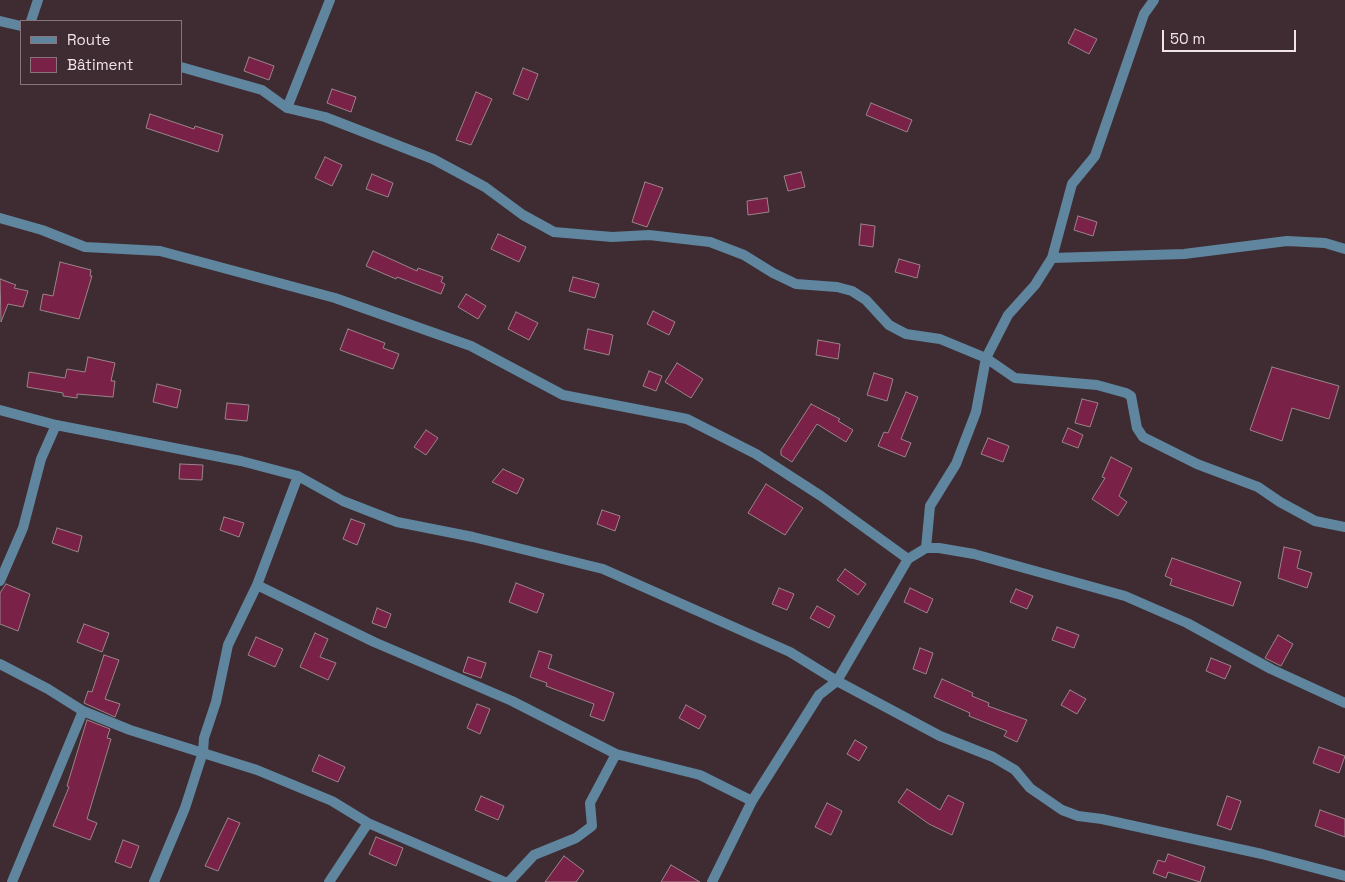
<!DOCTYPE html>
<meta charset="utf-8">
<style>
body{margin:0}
#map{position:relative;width:1345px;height:882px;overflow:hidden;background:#3e2c32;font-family:"Space Grotesk",sans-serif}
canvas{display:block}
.legend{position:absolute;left:20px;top:20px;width:162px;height:65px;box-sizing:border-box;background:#3e2c32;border:1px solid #86767b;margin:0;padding:6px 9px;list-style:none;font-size:15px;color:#f1e4e8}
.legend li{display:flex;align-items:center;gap:10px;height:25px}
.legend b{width:25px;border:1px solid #86767b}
.scale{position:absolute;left:1162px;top:30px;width:134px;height:22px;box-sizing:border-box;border:2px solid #f1e4e8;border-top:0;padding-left:6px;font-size:15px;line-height:18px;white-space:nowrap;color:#f1e4e8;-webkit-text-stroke:4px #3e2c32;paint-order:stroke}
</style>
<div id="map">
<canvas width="1345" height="882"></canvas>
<ul class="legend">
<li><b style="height:6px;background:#5f869e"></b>Route</li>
<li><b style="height:14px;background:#792147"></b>Bâtiment</li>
</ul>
<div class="scale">50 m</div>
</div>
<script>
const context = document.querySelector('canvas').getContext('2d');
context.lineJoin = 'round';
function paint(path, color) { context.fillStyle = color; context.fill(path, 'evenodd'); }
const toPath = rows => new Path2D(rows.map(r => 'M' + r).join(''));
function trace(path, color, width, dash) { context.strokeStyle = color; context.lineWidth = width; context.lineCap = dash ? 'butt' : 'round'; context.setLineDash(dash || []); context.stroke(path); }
const building = toPath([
 [1075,29,1097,39,1089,54,1068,43,1075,29],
 [249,57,274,66,269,80,244,71,249,57],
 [523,68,538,74,528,100,513,94,523,68],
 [332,89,356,97,351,112,327,103,332,89],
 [476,92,492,99,471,145,456,140,476,92],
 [871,103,912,120,907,132,866,115,871,103],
 [150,114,194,129,195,126,223,135,218,152,146,128,150,114],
 [325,157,342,165,332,186,315,178,325,157],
 [801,172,805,187,788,191,784,176,801,172],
 [372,174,393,183,388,197,366,189,372,174],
 [645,182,663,188,647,227,632,222,645,182],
 [767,198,769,212,748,215,747,201,767,198],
 [1078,216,1097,222,1093,236,1074,230,1078,216],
 [861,224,875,226,873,247,859,245,861,224],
 [498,234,526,247,519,262,491,249,498,234],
 [373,251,417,271,418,268,443,277,441,282,445,284,441,294,397,277,396,279,366,266,373,251],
 [899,259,920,265,917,278,895,272,899,259],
 [60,262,91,270,90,276,92,276,79,319,40,310,43,294,53,296,60,262],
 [573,277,599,284,595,298,569,291,573,277],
 [0,279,16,285,14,288,28,291,23,307,8,304,1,322,0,279],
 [466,294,486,306,478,319,458,307,466,294],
 [653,311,675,322,669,335,647,324,653,311],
 [516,312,538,323,529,340,508,329,516,312],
 [348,329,385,343,383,348,399,354,393,369,340,350,348,329],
 [588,329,613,335,609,355,584,349,588,329],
 [818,340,840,344,838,359,816,355,818,340],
 [88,357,115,363,111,381,115,381,113,397,77,394,77,398,63,396,63,393,27,387,29,372,65,378,67,369,85,372,88,357],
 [677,363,703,379,691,398,665,382,677,363],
 [1272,367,1339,386,1329,419,1292,408,1282,441,1250,430,1272,367],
 [649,371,662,376,656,391,643,386,649,371],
 [874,373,893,379,887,401,867,395,874,373],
 [157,384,181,390,177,408,153,402,157,384],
 [906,392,918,397,901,439,911,443,905,457,878,446,884,432,888,433,906,392],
 [1082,399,1098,403,1090,427,1075,423,1082,399],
 [227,403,249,405,247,421,225,419,227,403],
 [811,404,840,419,838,421,853,430,846,442,817,424,792,462,781,455,781,450,811,404],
 [1068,428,1083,435,1078,448,1062,442,1068,428],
 [426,430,438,438,426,455,414,447,426,430],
 [988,438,1009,446,1003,462,981,454,988,438],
 [1111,457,1132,468,1119,496,1127,502,1118,516,1092,499,1105,478,1102,477,1111,457],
 [180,464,203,465,202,480,179,479,180,464],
 [503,469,524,479,517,494,492,482,503,469],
 [766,484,803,508,785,535,748,513,766,484],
 [602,510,620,516,615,531,597,524,602,510],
 [224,517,244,523,239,537,220,530,224,517],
 [351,519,365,524,357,545,343,539,351,519],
 [57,528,82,536,78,552,52,543,57,528],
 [1284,547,1301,551,1297,568,1312,573,1307,588,1278,578,1284,547],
 [1172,558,1241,582,1233,606,1170,585,1172,579,1165,576,1172,558],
 [845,569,866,584,858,595,837,580,845,569],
 [516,583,544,594,537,613,509,602,516,583],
 [6,584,30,594,18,631,0,624,0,593,6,584],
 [779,588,794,594,787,610,772,604,779,588],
 [910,588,933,599,927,613,904,602,910,588],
 [1016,589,1033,596,1027,609,1010,602,1016,589],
 [817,606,835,616,829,628,810,618,817,606],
 [377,608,391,614,386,628,372,623,377,608],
 [84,624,109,633,102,652,77,642,84,624],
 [1057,627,1079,635,1074,648,1052,640,1057,627],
 [315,633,328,639,320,657,336,663,328,680,300,667,315,633],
 [1278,635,1293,644,1281,666,1265,658,1278,635],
 [256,637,283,649,275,667,248,655,256,637],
 [920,648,933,653,926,674,913,669,920,648],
 [539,651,552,655,548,668,614,693,604,721,590,716,594,704,546,686,547,683,530,677,539,651],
 [104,655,119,660,105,699,120,704,115,717,84,703,88,691,92,692,104,655],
 [468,657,486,663,481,678,463,672,468,657],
 [1211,658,1231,666,1225,679,1206,671,1211,658],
 [942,679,973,693,972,696,989,703,988,706,1027,720,1017,742,1004,736,1007,731,969,716,970,713,934,697,942,679],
 [1070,690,1086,699,1077,714,1061,705,1070,690],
 [477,704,490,709,480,734,467,728,477,704],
 [686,705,706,716,699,729,679,718,686,705],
 [87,720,110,729,107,738,111,739,87,819,97,823,90,840,53,826,69,787,67,786,87,720],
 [855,740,867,747,859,761,847,754,855,740],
 [1319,747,1345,756,1339,773,1313,763,1319,747],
 [319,755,345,767,338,782,312,771,319,755],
 [907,789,940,810,948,795,964,803,952,835,929,824,898,802,907,789],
 [481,796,504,806,498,820,475,810,481,796],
 [1227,796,1241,801,1231,830,1217,825,1227,796],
 [827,803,842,811,831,835,815,827,827,803],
 [1320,810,1345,819,1345,837,1315,826,1320,810],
 [228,818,240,823,218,871,205,866,228,818],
 [376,837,403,848,396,866,369,854,376,837],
 [123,840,139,846,131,868,115,862,123,840],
 [1168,854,1205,867,1200,882,1168,872,1166,878,1153,873,1158,860,1165,862,1168,854],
 [564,856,584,871,576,882,545,882,564,856],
 [671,865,700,882,661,882,671,865]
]);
const minor = toPath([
 [0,21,21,26],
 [31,21,38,0],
 [181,67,262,90,287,108,325,117,433,159,485,187,523,215,554,232,612,237,649,235,710,242,744,255,773,273,796,284,837,287,852,291,866,300,889,325,906,334,940,339,986,358,1015,378,1097,385,1126,393,1131,396,1137,428,1143,437,1197,464,1258,487,1280,502,1315,521,1345,527],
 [287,108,330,0],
 [0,218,42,230,85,247,160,251,335,298,471,346,563,395,687,419,756,454,821,496,908,559],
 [1052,258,1184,254,1287,241,1325,243,1345,249],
 [0,410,56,425,241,461,298,476,343,501,397,522,473,537,603,569,790,652,837,681,940,736,993,757,1015,770,1030,788,1062,810,1078,816,1102,819,1262,854,1345,876],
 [926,548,939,548,974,554,1125,596,1187,623,1271,669,1345,703],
 [0,581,23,528,41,459,56,425],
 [257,585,374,642,512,701,616,754,700,775,752,801],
 [0,664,48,689,83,711,130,730,257,770,332,801,368,823,505,882],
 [12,882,83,711],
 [154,882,185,808,203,752,204,738,216,702,228,645,257,585,298,476],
 [329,882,368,823],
 [509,882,534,855,576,838,592,826,590,803,616,754],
 [712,882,752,801,819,695,837,681,908,559,926,548,930,506,956,464,976,412,986,358,1008,315,1035,285,1052,258,1072,184,1095,156,1144,14,1154,0]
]);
paint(building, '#792147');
trace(building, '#9a848a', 1);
trace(minor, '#5f869e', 10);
</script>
